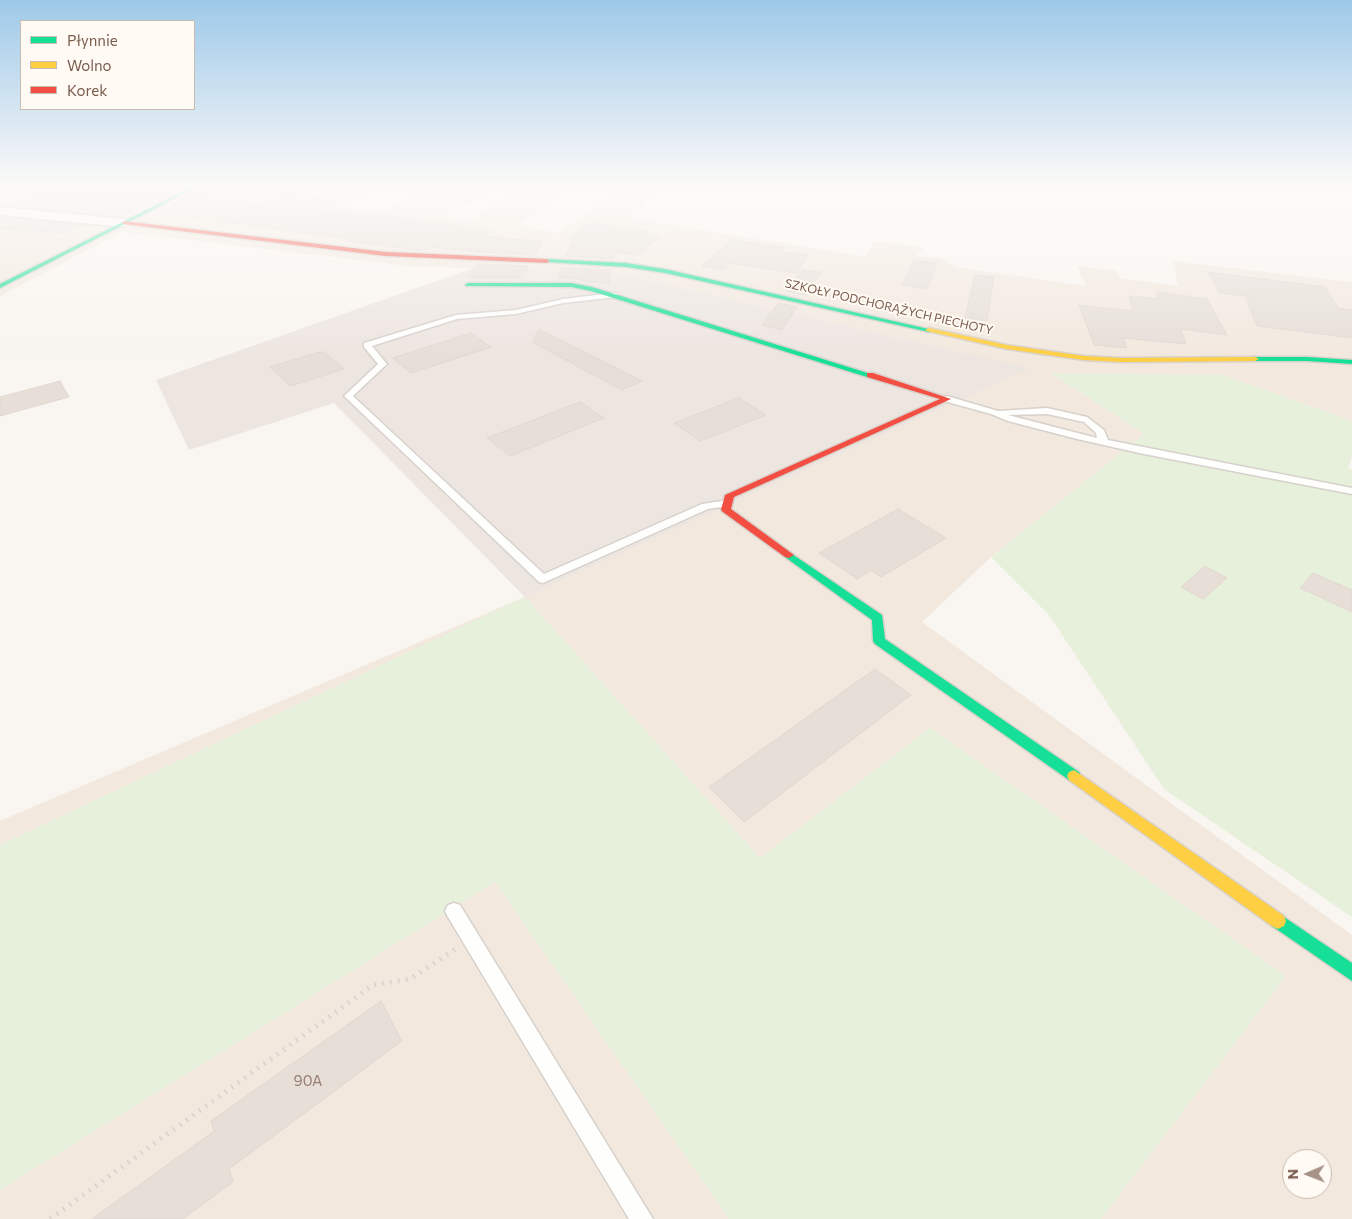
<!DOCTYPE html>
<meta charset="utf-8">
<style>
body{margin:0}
#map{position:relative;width:1352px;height:1219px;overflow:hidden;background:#f9f5f0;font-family:Commissioner,sans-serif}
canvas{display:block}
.legend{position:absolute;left:20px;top:20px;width:175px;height:90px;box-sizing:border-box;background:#fffaf3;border:1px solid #cabbb1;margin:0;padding:6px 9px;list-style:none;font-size:15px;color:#7a5c4d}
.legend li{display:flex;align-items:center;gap:10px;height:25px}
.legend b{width:25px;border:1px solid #cabbb1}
.north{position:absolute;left:1282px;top:1149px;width:50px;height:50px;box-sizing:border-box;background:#fffaf3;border:1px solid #cabbb1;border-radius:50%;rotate:269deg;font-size:14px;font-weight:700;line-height:20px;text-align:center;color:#7a5c4d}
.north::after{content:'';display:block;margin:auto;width:18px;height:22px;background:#a69286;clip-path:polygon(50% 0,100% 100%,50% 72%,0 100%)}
</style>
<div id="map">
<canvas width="1352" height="1219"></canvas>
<ul class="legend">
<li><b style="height:6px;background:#16e098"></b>Płynnie</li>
<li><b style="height:6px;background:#ffcf43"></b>Wolno</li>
<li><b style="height:6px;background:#f24e42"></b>Korek</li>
</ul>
<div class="north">N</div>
</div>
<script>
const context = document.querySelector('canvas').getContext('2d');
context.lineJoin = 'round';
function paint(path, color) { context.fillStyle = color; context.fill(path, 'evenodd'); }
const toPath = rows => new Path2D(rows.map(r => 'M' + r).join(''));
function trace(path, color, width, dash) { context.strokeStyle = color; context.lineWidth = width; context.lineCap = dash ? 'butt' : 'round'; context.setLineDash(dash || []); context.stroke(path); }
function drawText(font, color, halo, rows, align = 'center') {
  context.font = font + ' Commissioner,sans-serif'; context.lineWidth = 4; context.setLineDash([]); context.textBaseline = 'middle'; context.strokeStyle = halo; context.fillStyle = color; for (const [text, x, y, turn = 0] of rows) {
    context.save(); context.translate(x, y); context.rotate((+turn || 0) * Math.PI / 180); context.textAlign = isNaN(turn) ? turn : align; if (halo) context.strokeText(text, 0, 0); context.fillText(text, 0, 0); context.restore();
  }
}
const residential = toPath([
 [0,187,352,187,371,189,343,206,381,212,435,187,497,187,443,217,470,221,515,192,556,196,518,225,558,233,624,187,666,187,629,218,866,257,874,241,924,247,916,256,942,258,955,267,1086,286,1077,266,1117,271,1120,278,1178,286,1173,261,1352,282,1352,421,1223,375,1052,374,1144,434,991,557,922,622,1352,935,1352,1219,0,1219,0,821,525,597,1029,368,618,273,408,266,122,232,0,296],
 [1292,1159,1322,1159,1322,1189,1292,1189]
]);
const industrial = toPath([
 [473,268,618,273,1030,368,525,597,334,403,189,450,156,380]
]);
const green = toPath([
 [1051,373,1223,375,1352,421,1352,456,1348,468,1352,470,1352,917,1164,789,1049,615,991,557,1144,434],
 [525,597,760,858,930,728,1286,976,1101,1219,729,1219,495,882,0,1190,0,845]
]);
const building = toPath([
 [59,187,94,189,102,187,125,189,132,187,184,187,136,210,118,217,0,205,59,187],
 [203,187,224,187,203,198,264,204,285,194,324,198,320,200,336,202,317,210,437,222,435,223,492,231,483,236,543,242,535,255,477,252,432,247,428,250,419,250,345,241,349,239,158,213,203,187],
 [0,217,85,225,67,233,0,229,0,217],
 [589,223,649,231,645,235,659,237,638,255,615,252,614,259,566,256,574,234,589,223],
 [732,240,785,248,782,252,808,255,796,273,731,263,724,270,702,266,732,240],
 [914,260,937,263,927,289,902,285,914,260],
 [478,264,528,266,521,278,468,278,478,264],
 [562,268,611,270,609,283,593,282,571,278,558,278,562,268],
 [802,270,821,272,805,295,786,291,802,270],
 [1208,272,1325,287,1338,308,1352,310,1352,338,1257,326,1245,296,1219,293,1208,272],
 [975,275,994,277,987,321,965,318,975,275],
 [1157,292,1207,299,1227,335,1181,329,1186,344,1123,338,1127,348,1094,345,1079,305,1133,311,1129,296,1158,299,1157,292],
 [778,303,797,307,782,330,762,325,778,303],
 [539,329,642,381,622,390,532,342,539,329],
 [471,333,491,347,411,373,393,358,471,333],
 [320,352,324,352,344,369,290,386,270,367,320,352],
 [60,381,69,397,0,416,0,397,60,381],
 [739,398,766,415,700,441,674,423,739,398],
 [580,402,604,418,510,456,487,438,580,402],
 [898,509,946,538,881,577,871,570,857,579,819,553,898,509],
 [1205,566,1227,578,1203,599,1181,587,1205,566],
 [1313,573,1352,590,1352,612,1300,588,1313,573],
 [875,669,911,695,744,822,709,787,875,669],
 [381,1001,402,1041,229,1169,233,1182,183,1219,92,1219,214,1131,211,1121,381,1001]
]);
const path = toPath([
 [50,1219,373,985,410,979,457,948]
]);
const lane = toPath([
 [614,293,617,293,617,297,563,303,516,314,457,319,372,346,387,364,353,396,544,574,702,504,728,500,733,503,728,506,708,509,543,583,539,582,344,396,378,364,364,347,364,343,456,315,516,310,563,299,614,293],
 [947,396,998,411,1047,408,1087,417,1104,430,1108,440,1352,488,1352,494,1144,454,1077,439,1008,421,991,414,944,401,944,397,947,396],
 [1047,414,1084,422,1096,433,1097,438,1008,415,1047,414],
 [454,903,460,905,653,1219,629,1219,448,917,445,911,448,905,454,903]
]);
const street = toPath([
 [0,207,124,219,130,223,124,227,0,215,0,207]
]);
const fast = toPath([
 [192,187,197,187,0,288,0,284,192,187],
 [547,259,626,263,665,269,933,330,929,332,665,273,626,267,545,262,545,260,547,259],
 [468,283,571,283,592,287,874,375,867,377,591,291,571,287,466,286,465,285,468,283],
 [1252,357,1307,357,1352,360,1352,364,1307,361,1255,361,1251,359,1252,357],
 [789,552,882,615,885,639,1079,772,1081,776,1079,780,1074,782,1069,780,875,644,873,641,872,620,785,557,784,555,789,552],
 [1278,913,1352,963,1352,981,1272,926,1270,921,1272,916,1278,913]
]);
const slow = toPath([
 [929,328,1007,345,1084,356,1121,358,1255,357,1259,359,1255,361,1121,362,1084,360,1007,349,927,331,925,330,929,328],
 [1074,770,1284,916,1286,921,1284,926,1278,929,1272,926,1069,780,1067,776,1069,772,1074,770]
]);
const jam = toPath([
 [124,221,386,252,547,259,550,261,547,263,386,256,122,224,124,221],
 [867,373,873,373,951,399,734,497,731,509,794,555,789,558,785,557,723,512,721,510,725,495,940,399,867,377,867,373]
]);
const farStreetnames = [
 ["SZKOŁY PODCHORĄŻYCH PIECHOTY",889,307,13]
];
const nearNumbernames = [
 ["90A",308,1081]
];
paint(residential, '#f2e8de');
paint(industrial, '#ede5e0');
paint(green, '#e7f0db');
paint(building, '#e6ded7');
trace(building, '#e2d8d2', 1);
trace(lane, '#d7d1cb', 3);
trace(street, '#d7d1cb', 3);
trace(fast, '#d9d2cb', 3);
trace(slow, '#d9d2cb', 3);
trace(jam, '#d9d2cb', 3);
trace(path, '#dcd5d0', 5, [2, 6]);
paint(lane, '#fefefd');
paint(street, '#fefefd');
paint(fast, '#16e098');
paint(slow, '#ffcf43');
paint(jam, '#f24e42');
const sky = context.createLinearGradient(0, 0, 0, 357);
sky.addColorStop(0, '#9ec9e9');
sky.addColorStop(0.52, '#fcfaf8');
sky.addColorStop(1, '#fcfaf800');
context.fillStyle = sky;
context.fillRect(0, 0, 1352, 357);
drawText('12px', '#7a5c4d', '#fffaf3', farStreetnames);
drawText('15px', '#977e72', null, nearNumbernames);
</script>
